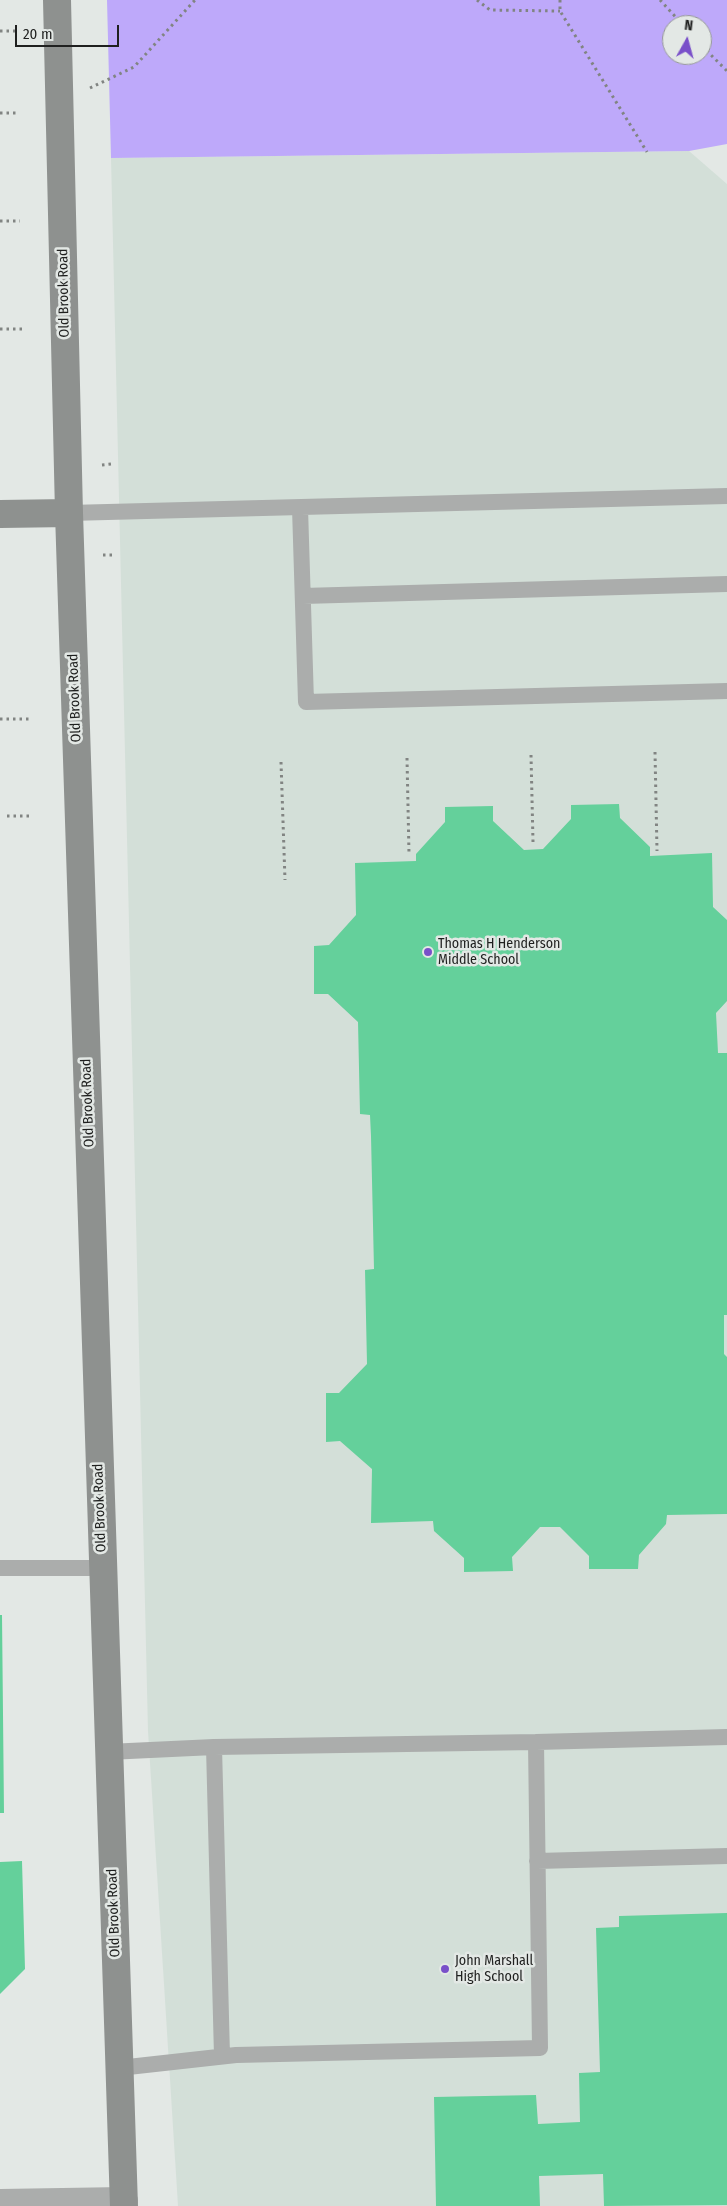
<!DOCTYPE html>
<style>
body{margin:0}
#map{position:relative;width:727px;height:2206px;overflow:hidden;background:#e3e8e5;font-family:"Fira Sans Condensed",sans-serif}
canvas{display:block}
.north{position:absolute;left:662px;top:15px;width:50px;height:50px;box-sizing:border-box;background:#e3e8e5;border:1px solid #959896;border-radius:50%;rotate:7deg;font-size:14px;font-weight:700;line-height:20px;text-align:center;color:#1f201f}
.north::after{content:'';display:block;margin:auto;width:18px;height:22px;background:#7950c9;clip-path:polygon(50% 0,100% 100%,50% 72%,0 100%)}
.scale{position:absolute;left:15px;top:25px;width:104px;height:22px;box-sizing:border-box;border:2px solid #1f201f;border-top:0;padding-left:6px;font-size:15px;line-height:18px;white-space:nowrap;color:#1f201f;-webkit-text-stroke:4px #e3e8e5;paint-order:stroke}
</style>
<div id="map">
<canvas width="727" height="2206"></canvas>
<div class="north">N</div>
<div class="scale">20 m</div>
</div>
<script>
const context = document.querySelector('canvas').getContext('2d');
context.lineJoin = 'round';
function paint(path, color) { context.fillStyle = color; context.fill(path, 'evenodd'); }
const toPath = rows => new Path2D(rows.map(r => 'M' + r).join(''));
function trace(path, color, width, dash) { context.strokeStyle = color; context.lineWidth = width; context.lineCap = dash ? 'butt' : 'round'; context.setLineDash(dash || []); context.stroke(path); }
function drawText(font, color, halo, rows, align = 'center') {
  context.font = font + ' "Fira Sans Condensed",sans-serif'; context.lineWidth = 5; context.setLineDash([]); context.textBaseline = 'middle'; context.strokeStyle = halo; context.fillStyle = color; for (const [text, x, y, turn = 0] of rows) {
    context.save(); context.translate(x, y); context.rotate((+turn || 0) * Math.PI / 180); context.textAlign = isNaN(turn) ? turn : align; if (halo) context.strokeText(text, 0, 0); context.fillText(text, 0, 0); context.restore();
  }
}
const built = toPath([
 [689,151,727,184,727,2206,178,2206,148,1731,111,158]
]);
const green = toPath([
 [107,0,727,0,727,144,689,151,111,158],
 [672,25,702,25,702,55,672,55]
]);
const building = toPath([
 [619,804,620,818,650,847,650,856,712,853,713,907,727,920,727,1001,716,1013,718,1053,727,1053,727,1315,724,1315,724,1354,727,1357,727,1514,667,1515,666,1524,639,1555,638,1569,589,1569,589,1556,560,1527,540,1527,512,1557,513,1571,464,1572,464,1558,434,1531,433,1521,371,1523,372,1469,340,1441,326,1442,326,1393,339,1393,367,1364,365,1270,374,1269,371,1136,370,1115,360,1114,358,1022,328,994,314,994,314,946,329,945,356,915,355,863,416,861,416,854,445,822,445,807,493,806,493,821,524,850,543,849,571,819,571,805],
 [0,1615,2,1615,4,1813,0,1813],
 [22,1861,25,1969,0,1994,0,1862],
 [727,1913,727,2205,604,2206,603,2174,539,2176,540,2206,436,2206,434,2097,536,2095,538,2124,580,2122,579,2073,600,2072,596,1928,619,1927,619,1916]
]);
const path = toPath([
 [477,0,490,10,560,11],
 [560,0,560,11,647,152],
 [660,0,683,25],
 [0,31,15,31],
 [702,46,727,71],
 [90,88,134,67,195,0],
 [0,113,17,113],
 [0,221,20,221],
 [0,329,23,329],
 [102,465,112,464],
 [103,555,114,555],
 [0,719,31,719],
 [655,752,657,851],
 [531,755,533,842],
 [407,758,409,854],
 [281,762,285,880],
 [7,816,33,816]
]);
const lane = toPath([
 [300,508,306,702,727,691],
 [69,513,727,496],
 [303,596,727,584],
 [0,1568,102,1568],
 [536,1742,727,1737],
 [214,1747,222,2056],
 [108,1752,214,1747,536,1742,540,2048,236,2055,119,2068],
 [537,1861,727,1856]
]);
const street = toPath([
 [0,2203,124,2201]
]);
const secondary = toPath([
 [57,0,69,513,124,2206],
 [0,514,69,513]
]);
const markers = [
 [428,952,5,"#7950c9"],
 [445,1969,5,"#7950c9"]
];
const streetNames = [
 ["Old Brook Road",64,293,-91],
 ["Old Brook Road",75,698,-92],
 ["Old Brook Road",88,1103,-92],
 ["Old Brook Road",100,1508,-92],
 ["Old Brook Road",114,1913,-92]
];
const poiNames = [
 ["Thomas H Henderson",438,944],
 ["Middle School",438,960],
 ["John Marshall",455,1961],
 ["High School",455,1977]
];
paint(built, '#d3dfd8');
paint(green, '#bea9fa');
paint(building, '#64d09b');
trace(path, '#818482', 3, [2.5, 4]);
trace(lane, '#abadac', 16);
trace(street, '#abadac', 28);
trace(secondary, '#8e918f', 28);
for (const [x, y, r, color] of markers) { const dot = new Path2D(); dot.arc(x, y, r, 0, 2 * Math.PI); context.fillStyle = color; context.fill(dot); trace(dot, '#e3e8e5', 2); }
drawText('14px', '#1f201f', '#e3e8e5', streetNames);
drawText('14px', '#1f201f', '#e3e8e5', poiNames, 'left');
</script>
